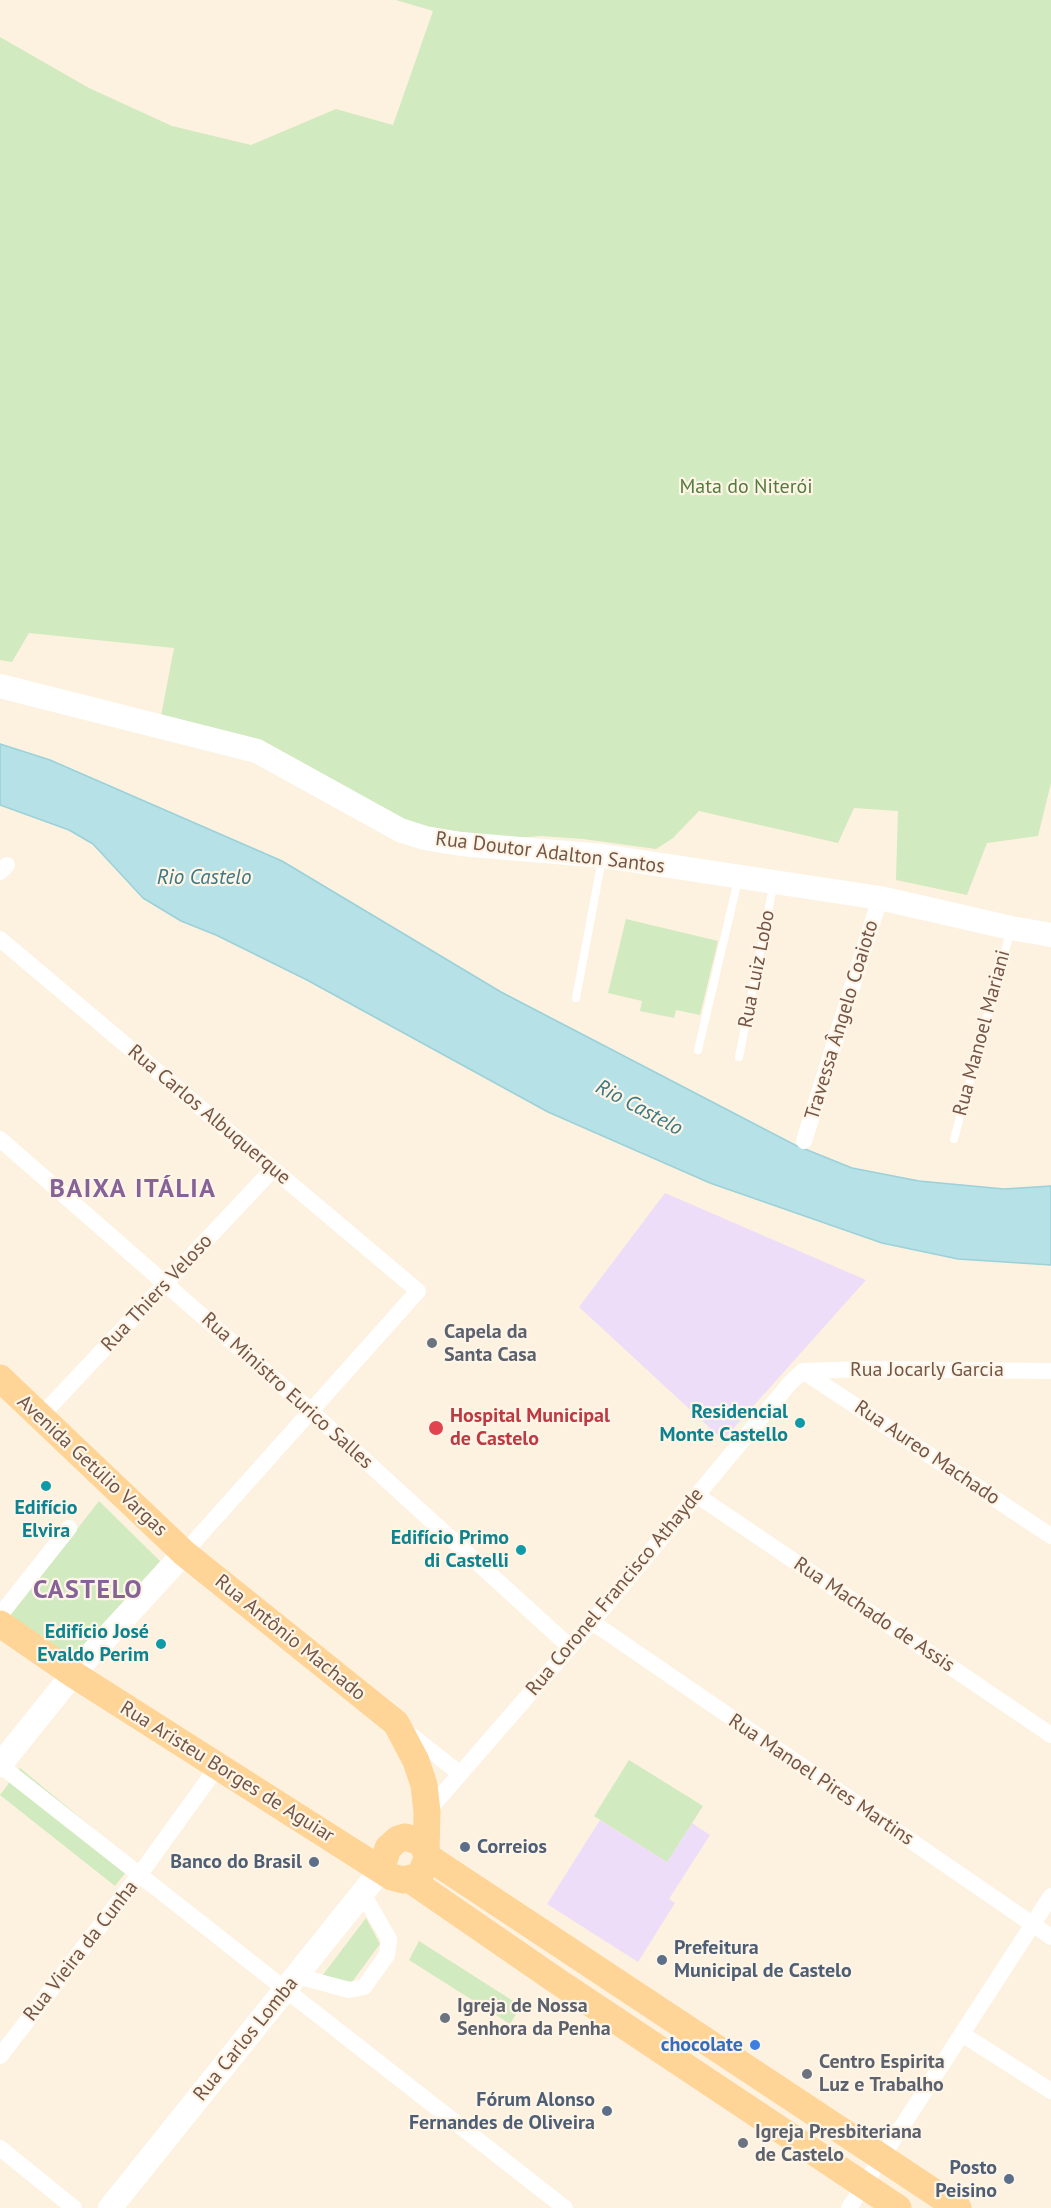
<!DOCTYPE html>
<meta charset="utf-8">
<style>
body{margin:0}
canvas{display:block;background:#fdf1e0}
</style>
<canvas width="1051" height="2208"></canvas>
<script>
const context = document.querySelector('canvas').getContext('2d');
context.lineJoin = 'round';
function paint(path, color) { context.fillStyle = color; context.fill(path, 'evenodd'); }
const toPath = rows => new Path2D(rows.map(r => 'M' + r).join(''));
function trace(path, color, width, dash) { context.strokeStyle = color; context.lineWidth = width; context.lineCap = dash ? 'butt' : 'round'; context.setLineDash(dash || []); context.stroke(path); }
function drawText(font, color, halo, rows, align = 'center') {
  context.font = font + ' "PT Sans",sans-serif'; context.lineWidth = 4.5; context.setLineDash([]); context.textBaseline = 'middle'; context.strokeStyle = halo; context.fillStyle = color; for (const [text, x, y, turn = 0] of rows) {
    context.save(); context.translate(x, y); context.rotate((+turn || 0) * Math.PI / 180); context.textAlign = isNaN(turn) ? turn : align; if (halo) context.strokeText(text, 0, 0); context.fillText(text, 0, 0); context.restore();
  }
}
const education = toPath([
 [665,1193,866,1280,723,1440,579,1307],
 [600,1820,667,1862,692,1823,710,1835,669,1899,675,1903,638,1962,547,1904]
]);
const green = toPath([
 [396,0,1051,0,1051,783,1038,836,987,843,967,895,896,880,898,811,854,808,838,843,699,811,673,838,656,849,583,839,541,836,513,838,418,827,161,716,174,648,29,633,12,662,0,660,0,37,89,88,172,126,251,145,336,109,393,125,433,11],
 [626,919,718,941,700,1015,676,1010,674,1018,640,1011,642,1001,608,993],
 [99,1501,161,1562,71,1658,9,1617],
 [629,1760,703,1806,667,1862,594,1816],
 [20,1768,134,1862,115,1886,0,1795],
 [366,1918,380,1944,352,1982,322,1976],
 [419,1941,521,2006,510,2024,409,1960]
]);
const water = toPath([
 [0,744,50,760,282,861,501,992,795,1145,852,1168,919,1181,1004,1189,1051,1186,1051,1265,958,1259,882,1243,710,1183,548,1112,307,980,216,935,181,921,143,898,93,844,69,830,0,805,0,744]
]);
const lane = toPath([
 [576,998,602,859],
 [698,1050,738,880],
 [739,1057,774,882],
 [954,1139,1011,929]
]);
const street = toPath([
 [0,872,7,865],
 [0,939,418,1291,184,1553],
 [0,1139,312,1412,570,1647],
 [804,1141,880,898],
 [803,1371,1051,1536],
 [803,1371,865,1369,1051,1371],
 [40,1417,273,1169],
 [698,1496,1051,1735],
 [0,1615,69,1528],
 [592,1622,1051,1937],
 [406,1731,459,1773],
 [0,1765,286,1990,565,2208],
 [427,1812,592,1622,790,1383,803,1371],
 [297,1976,349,1990,364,1987,387,1955,389,1939,363,1894],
 [962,2034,1051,2091],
 [0,2056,140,1874,218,1766],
 [0,2148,74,2208],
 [849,2208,1051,1896]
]);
const secondary = toPath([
 [0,686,257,751,400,830,425,838,461,844,603,856,880,898,1011,928,1051,935],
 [0,1765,73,1674,184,1553],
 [110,2208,381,1870]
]);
const primary = toPath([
 [0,1378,184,1553,396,1723,416,1761,424,1785,427,1812,426,1852],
 [0,1624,73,1674,381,1870],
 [405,1837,418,1841,423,1846,428,1857,421,1873,416,1877,403,1880,392,1877,381,1870,388,1848,398,1839,405,1837],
 [428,1857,958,2208],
 [409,1879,557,1981,898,2208]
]);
const markers = [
 [432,1343,6,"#6b7280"],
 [800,1423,6,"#0f9aa8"],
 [436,1428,8,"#e0444e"],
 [46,1486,6,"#0f9aa8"],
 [521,1550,6,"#0f9aa8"],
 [161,1644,6,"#0f9aa8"],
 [465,1847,6,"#5c6f8a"],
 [314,1862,6,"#5c6f8a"],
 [662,1960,6,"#5c6f8a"],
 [445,2018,6,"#6b7280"],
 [755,2045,6,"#3f7fe0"],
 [807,2074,6,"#6b7280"],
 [607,2111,6,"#5c6f8a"],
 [743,2143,6,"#6b7280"],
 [1009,2179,6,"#5c6f8a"]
];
const parkNames = [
 ["Mata do Niterói",746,487]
];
const streetNames = [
 ["Rua Doutor Adalton Santos",550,853,7],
 ["Rua Luiz Lobo",757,969,-79],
 ["Travessa Ângelo Coaioto",842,1020,-73],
 ["Rua Manoel Mariani",982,1033,-75],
 ["Rua Carlos Albuquerque",209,1115,40],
 ["Rua Thiers Veloso",157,1293,-47],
 ["Rua Jocarly Garcia",927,1370],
 ["Rua Ministro Eurico Salles",287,1391,42],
 ["Rua Aureo Machado",927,1453,34],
 ["Avenida Getúlio Vargas",92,1466,43],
 ["Rua Coronel Francisco Athayde",615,1592,-50],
 ["Rua Machado de Assis",874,1615,34],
 ["Rua Antônio Machado",290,1638,39],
 ["Rua Aristeu Borges de Aguiar",227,1772,32],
 ["Rua Manoel Pires Martins",821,1780,34],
 ["Rua Vieira da Cunha",81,1951,-52],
 ["Rua Carlos Lomba",246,2039,-51]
];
const worshipNames = [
 ["Capela da",444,1332],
 ["Santa Casa",444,1355],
 ["Igreja de Nossa",457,2006],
 ["Senhora da Penha",457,2029],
 ["Centro Espirita",819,2062],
 ["Luz e Trabalho",819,2085],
 ["Igreja Presbiteriana",755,2132],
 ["de Castelo",755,2155]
];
const cultureNames = [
 ["Residencial",788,1412],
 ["Monte Castello",788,1435],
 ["Edifício",46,1508,"center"],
 ["Elvira",46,1531,"center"],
 ["Edifício Primo",509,1538],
 ["di Castelli",509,1561],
 ["Edifício José",149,1632],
 ["Evaldo Perim",149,1655]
];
const healthNames = [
 ["Hospital Municipal",450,1416],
 ["de Castelo",450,1439]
];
const serviceNames = [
 ["Correios",477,1847,"left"],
 ["Banco do Brasil",302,1862],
 ["Prefeitura",674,1948,"left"],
 ["Municipal de Castelo",674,1971,"left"],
 ["Fórum Alonso",595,2100],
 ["Fernandes de Oliveira",595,2123],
 ["Posto",997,2168],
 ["Peisino",997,2191]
];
const shopNames = [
 ["chocolate",743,2045]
];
const waterNames = [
 ["Rio Castelo",204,878],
 ["Rio Castelo",639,1108,28]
];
const districtNames = [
 ["BAIXA ITÁLIA",133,1190],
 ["CASTELO",88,1591]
];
paint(education, '#eeddf9');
paint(green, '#d2eabf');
paint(water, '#b5e1e7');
trace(water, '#9bd1d9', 1.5);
trace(lane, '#fff', 8);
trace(street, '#fff', 16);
trace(secondary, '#fff', 24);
trace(primary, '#fed596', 27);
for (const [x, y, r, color] of markers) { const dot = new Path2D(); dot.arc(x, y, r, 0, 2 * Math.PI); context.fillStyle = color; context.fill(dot); trace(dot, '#fff5e7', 2); }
drawText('20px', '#527b3f', '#fff5e7', parkNames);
drawText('20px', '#745647', '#fff5e7', streetNames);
drawText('bold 20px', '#5b616d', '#fff5e7', worshipNames, 'left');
drawText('bold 20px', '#0d838f', '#fff5e7', cultureNames, 'right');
drawText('bold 20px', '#be3a42', '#fff5e7', healthNames, 'left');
drawText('bold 20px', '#4e5e75', '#fff5e7', serviceNames, 'right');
drawText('bold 20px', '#366cbe', '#fff5e7', shopNames, 'right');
drawText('italic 21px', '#3d7882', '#fff5e7', waterNames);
context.letterSpacing = '1.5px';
drawText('bold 26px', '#856298', '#fff5e7', districtNames);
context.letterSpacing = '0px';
</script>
